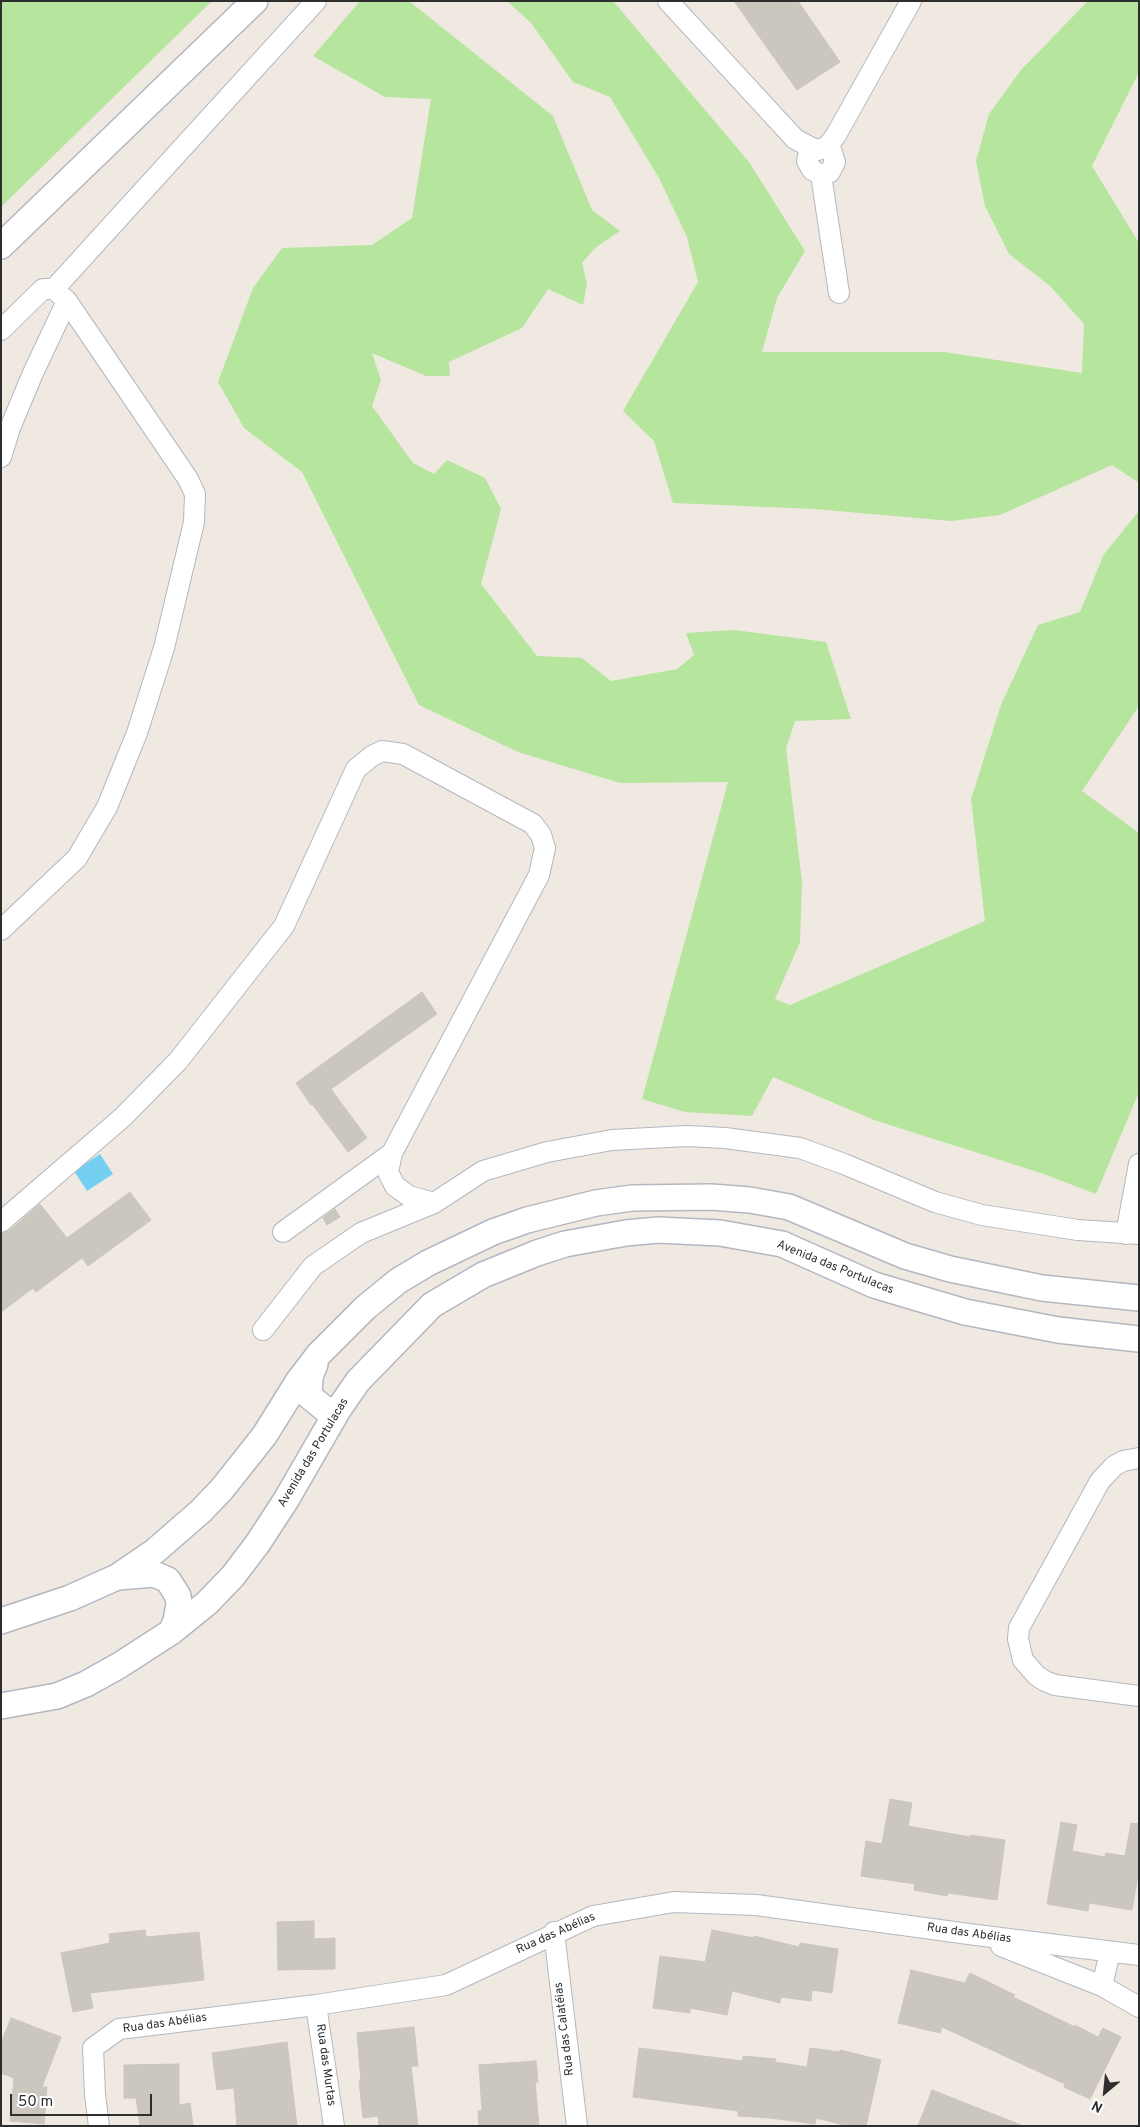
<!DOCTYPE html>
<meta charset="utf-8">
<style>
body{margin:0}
#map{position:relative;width:1140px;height:2127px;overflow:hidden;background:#efe9e1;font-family:Overpass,sans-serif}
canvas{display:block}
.frame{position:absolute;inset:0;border:2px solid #2e2e2e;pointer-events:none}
.north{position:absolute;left:1080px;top:2067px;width:50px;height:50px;-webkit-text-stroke:4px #fff;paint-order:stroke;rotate:208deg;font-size:14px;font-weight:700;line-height:20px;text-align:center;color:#2e2e2e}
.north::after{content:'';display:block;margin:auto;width:18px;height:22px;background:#2e2e2e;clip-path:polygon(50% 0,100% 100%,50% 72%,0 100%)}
.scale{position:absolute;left:10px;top:2094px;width:142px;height:22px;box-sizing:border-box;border:2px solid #2e2e2e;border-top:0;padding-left:6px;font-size:15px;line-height:18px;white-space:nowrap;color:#2e2e2e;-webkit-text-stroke:4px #fff;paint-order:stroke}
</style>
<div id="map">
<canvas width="1140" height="2127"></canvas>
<div class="frame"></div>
<div class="north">N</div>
<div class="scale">50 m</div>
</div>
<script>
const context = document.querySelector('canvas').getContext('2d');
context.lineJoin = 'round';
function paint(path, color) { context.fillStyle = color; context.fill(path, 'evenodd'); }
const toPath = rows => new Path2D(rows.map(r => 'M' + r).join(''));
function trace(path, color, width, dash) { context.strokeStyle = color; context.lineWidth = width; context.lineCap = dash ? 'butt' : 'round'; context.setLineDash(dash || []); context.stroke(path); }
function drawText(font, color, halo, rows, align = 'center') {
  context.font = font + ' Overpass,sans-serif'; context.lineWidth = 4.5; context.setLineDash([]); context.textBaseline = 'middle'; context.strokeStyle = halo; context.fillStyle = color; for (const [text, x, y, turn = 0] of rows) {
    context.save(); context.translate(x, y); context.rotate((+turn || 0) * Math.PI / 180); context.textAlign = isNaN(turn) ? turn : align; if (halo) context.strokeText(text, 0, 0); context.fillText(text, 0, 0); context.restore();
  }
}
const green = toPath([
 [1,1,212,1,1,207],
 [360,1,409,1,553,116,592,210,620,231,595,248,582,263,587,284,583,305,548,289,522,328,449,362,450,376,426,376,372,353,381,380,372,406,413,463,434,474,447,460,485,478,501,509,481,584,537,656,582,658,611,681,677,669,694,655,686,633,734,630,826,642,851,719,795,721,786,748,802,882,800,942,775,999,790,1005,985,921,971,799,1001,705,1038,625,1080,612,1104,554,1139,511,1139,706,1082,791,1139,833,1139,1092,1096,1194,1041,1173,874,1120,773,1077,752,1116,685,1112,642,1099,728,782,620,783,518,752,419,705,302,472,244,428,218,382,253,288,282,248,372,245,412,218,431,99,385,97,313,56],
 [507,1,613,1,749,162,805,251,777,298,762,352,944,352,1082,373,1084,324,1050,286,1009,254,985,206,976,161,989,114,1021,70,1088,1,1139,1,1139,72,1092,166,1139,243,1139,483,1112,465,1000,515,951,521,814,509,673,503,654,441,623,411,698,282,687,237,659,178,610,97,573,82,531,23]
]);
const water = toPath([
 [100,1154,113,1174,87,1191,74,1171]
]);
const building = toPath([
 [734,1,798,1,840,62,797,90,734,1],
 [422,992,437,1014,331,1089,367,1138,348,1152,312,1104,311,1105,296,1083,422,992],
 [130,1192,151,1220,88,1266,82,1258,36,1292,33,1288,1,1312,1,1234,9,1231,40,1204,67,1238,130,1192],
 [335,1209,340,1217,327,1225,323,1218,335,1209],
 [890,1799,912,1803,908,1826,970,1837,970,1835,1005,1840,997,1900,948,1893,947,1896,914,1890,915,1884,861,1876,866,1841,882,1844,890,1799],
 [1061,1822,1077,1825,1072,1851,1105,1857,1106,1853,1125,1856,1131,1823,1139,1824,1139,1870,1132,1910,1089,1903,1088,1911,1047,1904,1061,1822],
 [314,1921,314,1939,335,1938,335,1969,278,1970,277,1922,314,1921],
 [145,1930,146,1937,199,1932,204,1980,90,1993,93,2008,73,2012,61,1953,110,1943,109,1934,145,1930],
 [712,1930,754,1938,754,1936,799,1947,800,1943,838,1949,832,1993,812,1990,811,2001,781,1997,780,2003,732,1991,727,2015,690,2008,690,2013,653,2008,660,1956,705,1962,712,1930],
 [911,1970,965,1983,970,1973,1015,1995,1013,1997,1075,2027,1075,2025,1098,2037,1103,2028,1121,2037,1090,2099,1064,2087,1065,2084,942,2027,940,2033,898,2023,911,1970],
 [11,2018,61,2037,42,2087,47,2087,44,2124,10,2121,14,2078,1,2073,1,2043,11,2018],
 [414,2027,418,2066,411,2066,418,2126,379,2126,378,2116,363,2118,359,2081,361,2081,357,2033,414,2027],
 [287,2042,297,2126,237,2126,234,2088,217,2090,212,2053,287,2042],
 [639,2048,743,2061,743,2056,776,2059,775,2062,807,2067,810,2048,840,2052,840,2050,881,2060,866,2126,849,2126,816,2118,815,2124,770,2118,738,2116,738,2111,633,2097,639,2048],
 [536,2061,538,2082,535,2082,539,2126,479,2126,478,2111,482,2111,479,2065,536,2061],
 [179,2064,179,2105,190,2103,193,2126,140,2126,136,2098,124,2098,124,2065,179,2064],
 [932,2090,1021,2125,1021,2126,918,2126,932,2090]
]);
const minor = toPath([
 [668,1,795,139,810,147,818,150,828,146,836,135,911,1],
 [810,147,807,161,812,170,821,175,839,293],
 [821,175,830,172,835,162,832,152,828,146],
 [54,289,316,1],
 [1,330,43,289,54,289,67,301,188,479,195,494,194,522,164,648,137,733,107,807,77,858,1,930],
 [1,457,10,428,33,373,67,301],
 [1,1222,123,1117,178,1061,284,926,356,769,372,756,382,751,403,754,533,824,541,835,545,848,539,875,392,1153,388,1172,395,1186,409,1196,434,1203],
 [283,1232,392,1153],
 [1126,1234,1139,1164],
 [263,1330,313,1266,361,1233,434,1203,483,1171,547,1152,612,1140,687,1136,725,1138,800,1148,844,1164,935,1202,982,1215,1078,1230,1139,1234],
 [1139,1458,1123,1461,1114,1466,1100,1481,1019,1628,1018,1639,1023,1660,1037,1676,1045,1681,1055,1685,1139,1696],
 [554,1932,577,2126],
 [1001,1946,1102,1986,1139,2007],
 [1102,1986,1110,1952],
 [316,2005,334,2126],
 [99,2126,95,2095,93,2048,119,2029,316,2005,446,1985,593,1916,674,1902,756,1905,976,1935,1139,1955]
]);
const tertiary = toPath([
 [1,246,255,1],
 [315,1364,310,1377,309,1396,325,1409,338,1410],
 [118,1577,154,1574,168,1580,178,1596,179,1604,176,1621,171,1632],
 [1,1621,70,1598,117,1577,155,1551,201,1511,222,1489,264,1436,299,1380,319,1354,365,1308,398,1281,428,1263,493,1232,527,1220,596,1203,632,1198,711,1197,750,1200,789,1207,905,1256,950,1269,1042,1288,1139,1298],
 [1,1706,57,1696,86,1684,120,1665,171,1632,207,1603,233,1576,258,1543,286,1500,338,1410,358,1381,432,1305,483,1275,537,1253,565,1244,626,1233,658,1230,720,1233,782,1244,874,1285,965,1312,1058,1330,1139,1339]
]);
const streetNames = [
 ["Avenida das Portulacas",835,1268,22],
 ["Avenida das Portulacas",314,1453,-59],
 ["Rua das Abélias",556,1934,-24],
 ["Rua das Abélias",969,1934,8],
 ["Rua das Abélias",165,2024,-8],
 ["Rua das Calatéias",565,2029,-97],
 ["Rua das Murtas",325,2065,82]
];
paint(green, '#b6e59e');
paint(water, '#75cff0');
paint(building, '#cbc7bf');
trace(building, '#cbc5ba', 1);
trace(minor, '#b4b7c1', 22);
trace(tertiary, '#b4b7c1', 28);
trace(minor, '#fff', 20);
trace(tertiary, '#fff', 25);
drawText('12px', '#2e2e2e', '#fff', streetNames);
</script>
